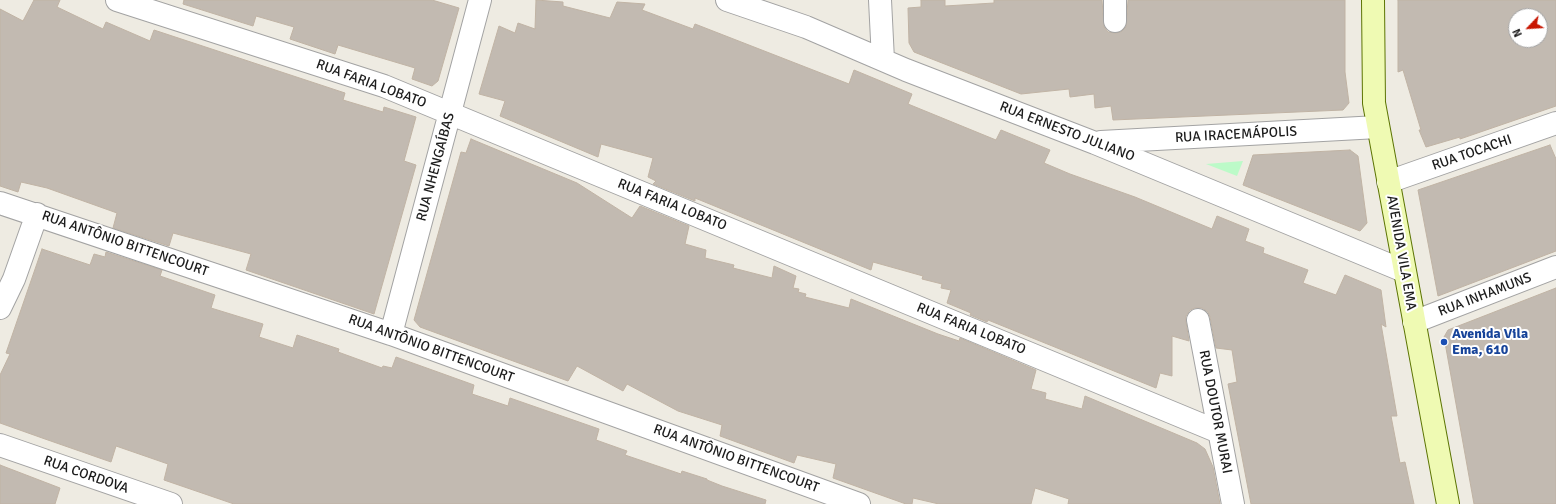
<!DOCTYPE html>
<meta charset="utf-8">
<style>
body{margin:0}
#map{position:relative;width:1556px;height:504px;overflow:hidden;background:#eeebe2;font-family:Signika,sans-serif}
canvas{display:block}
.north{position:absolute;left:1508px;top:8px;width:40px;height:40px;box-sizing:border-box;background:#fff;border:1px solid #a4a4a4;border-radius:50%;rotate:245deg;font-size:11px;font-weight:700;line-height:16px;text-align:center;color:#1c1c1c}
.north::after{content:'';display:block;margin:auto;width:14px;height:18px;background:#c81500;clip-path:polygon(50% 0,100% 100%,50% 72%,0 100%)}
</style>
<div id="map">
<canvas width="1556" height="504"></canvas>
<div class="north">N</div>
</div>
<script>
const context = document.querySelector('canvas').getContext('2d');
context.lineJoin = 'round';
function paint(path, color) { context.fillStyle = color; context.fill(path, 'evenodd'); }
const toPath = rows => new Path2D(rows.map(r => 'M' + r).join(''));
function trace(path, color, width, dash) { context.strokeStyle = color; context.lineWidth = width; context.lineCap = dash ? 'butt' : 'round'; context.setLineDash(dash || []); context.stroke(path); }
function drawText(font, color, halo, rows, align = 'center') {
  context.font = font + ' Signika,sans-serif'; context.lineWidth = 4; context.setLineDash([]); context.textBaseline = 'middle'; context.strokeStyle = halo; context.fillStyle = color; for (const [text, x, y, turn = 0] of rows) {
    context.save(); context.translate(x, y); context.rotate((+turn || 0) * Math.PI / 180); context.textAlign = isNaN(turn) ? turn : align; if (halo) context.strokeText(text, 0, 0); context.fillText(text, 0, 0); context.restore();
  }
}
const park = toPath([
 [1243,161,1237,176,1206,164]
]);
const building = toPath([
 [34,0,60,0,57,7,103,29,106,22,150,41,154,30,345,93,343,100,383,112,384,107,416,117,404,161,416,165,374,314,246,270,251,254,173,233,169,246,113,228,117,213,47,188,21,182,18,192,0,186,0,9,23,21,34,0],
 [184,0,432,0,459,8,438,81,432,86,412,79,415,68,338,45,335,54,290,39,294,27,256,16,253,26,183,4,184,0],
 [536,0,563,2,563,6,610,18,617,2,645,4,642,10,693,29,695,24,849,84,854,70,912,94,908,104,996,140,1001,130,1050,150,1044,163,1070,174,1135,197,1212,229,1217,216,1249,229,1245,241,1264,248,1263,253,1308,270,1303,283,1336,295,1345,275,1381,290,1386,327,1381,324,1397,416,1391,416,1400,463,1405,462,1414,504,1251,504,1228,384,1237,382,1232,350,1216,348,1210,317,1208,312,1202,308,1195,308,1190,310,1186,316,1186,322,1189,341,1172,336,1172,376,1160,373,1156,388,988,320,987,322,970,315,971,313,947,303,951,290,941,288,942,284,922,279,923,276,873,262,871,270,695,198,695,201,653,184,656,181,648,177,653,158,601,144,598,157,500,116,505,101,479,94,499,26,515,33,518,23,535,29,536,0],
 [921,0,945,0,945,6,994,3,994,0,1102,0,1104,27,1108,32,1115,33,1121,32,1126,27,1128,0,1345,0,1345,72,1349,103,1343,110,1113,120,1111,106,1095,108,1094,94,1070,97,1069,89,1021,94,914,52,909,43,908,8,921,7,921,0],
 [1398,0,1556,0,1556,106,1460,139,1460,137,1426,147,1419,130,1421,130,1403,70,1398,72,1398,0],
 [1516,16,1540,16,1540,40,1516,40,1516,16],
 [471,139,577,183,632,218,640,206,689,226,685,244,706,250,705,258,734,265,733,268,772,278,774,266,796,276,793,288,799,289,798,292,806,294,805,297,849,308,851,299,938,334,959,341,960,338,1036,370,1031,389,1046,393,1045,399,1082,409,1085,396,1197,443,1205,449,1213,467,1220,504,1068,504,1069,499,1035,488,1031,504,939,504,913,498,912,504,906,504,833,478,836,464,797,455,794,463,720,436,722,425,678,411,627,384,623,391,577,366,568,381,420,327,414,320,461,152,466,153,471,139],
 [1550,145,1556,159,1556,251,1438,296,1418,190,1550,145],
 [1350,150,1358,156,1367,223,1360,231,1243,185,1253,155,1350,150],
 [42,249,90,265,94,254,105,257,106,252,162,270,160,276,215,295,211,308,263,324,259,337,293,348,297,335,339,349,338,352,382,368,383,366,392,368,396,357,474,385,472,394,508,406,510,398,599,429,596,440,627,451,625,455,681,474,682,471,707,479,707,480,722,486,766,500,765,504,234,504,164,480,168,464,116,446,111,462,45,439,0,423,0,375,10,354,6,353,42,249],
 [1556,288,1556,504,1474,504,1444,337,1448,330,1556,288],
 [0,465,60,488,55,504,0,504,0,465]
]);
const street = toPath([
 [117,0,384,86,1219,432],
 [727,0,806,27,906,70,1095,143,1404,271],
 [880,0,883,60],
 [1115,21,1115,0],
 [1101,142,1378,127],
 [1388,182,1556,123],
 [0,203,391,334,859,504],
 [0,308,14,279,37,214],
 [1198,320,1233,504],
 [1414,322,1556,267],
 [391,334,480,0],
 [0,445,171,504]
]);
const secondary = toPath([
 [1373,0,1374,103,1448,504]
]);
const markers = [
 [1444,342,4,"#1a4fb4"]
];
const streetNames = [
 ["RUA FARIA LOBATO",371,84,20],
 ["RUA ERNESTO JULIANO",1067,132,21],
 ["RUA IRACEMÁPOLIS",1236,135,-3],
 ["RUA TOCACHI",1472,153,-19],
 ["RUA NHENGAÍBAS",436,167,-75],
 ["RUA FARIA LOBATO",672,205,22],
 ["RUA ANTÔNIO BITTENCOURT",125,244,19],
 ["AVENIDA VILA EMA",1401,253,80],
 ["RUA INHAMUNS",1485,295,-21],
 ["RUA FARIA LOBATO",971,329,22],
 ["RUA ANTÔNIO BITTENCOURT",431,349,20],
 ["RUA DOUTOR MURAI",1215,412,79],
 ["RUA ANTÔNIO BITTENCOURT",736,459,20],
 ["RUA CORDOVA",86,475,19]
];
const transitNames = [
 ["Avenida Vila",1452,334],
 ["Ema, 610",1452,350]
];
paint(park, '#bcfac8');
paint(building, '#c2bab1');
trace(building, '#c0b3a4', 1);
trace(street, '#a3a3a3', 24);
trace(secondary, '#5c7403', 24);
trace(street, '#fff', 22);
trace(secondary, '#effab3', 22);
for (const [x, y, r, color] of markers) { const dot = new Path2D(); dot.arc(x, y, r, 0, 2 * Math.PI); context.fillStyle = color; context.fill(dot); trace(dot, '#fff', 1.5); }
drawText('14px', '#1c1c1c', '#fff', streetNames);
drawText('bold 14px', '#164399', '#fff', transitNames, 'left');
</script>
